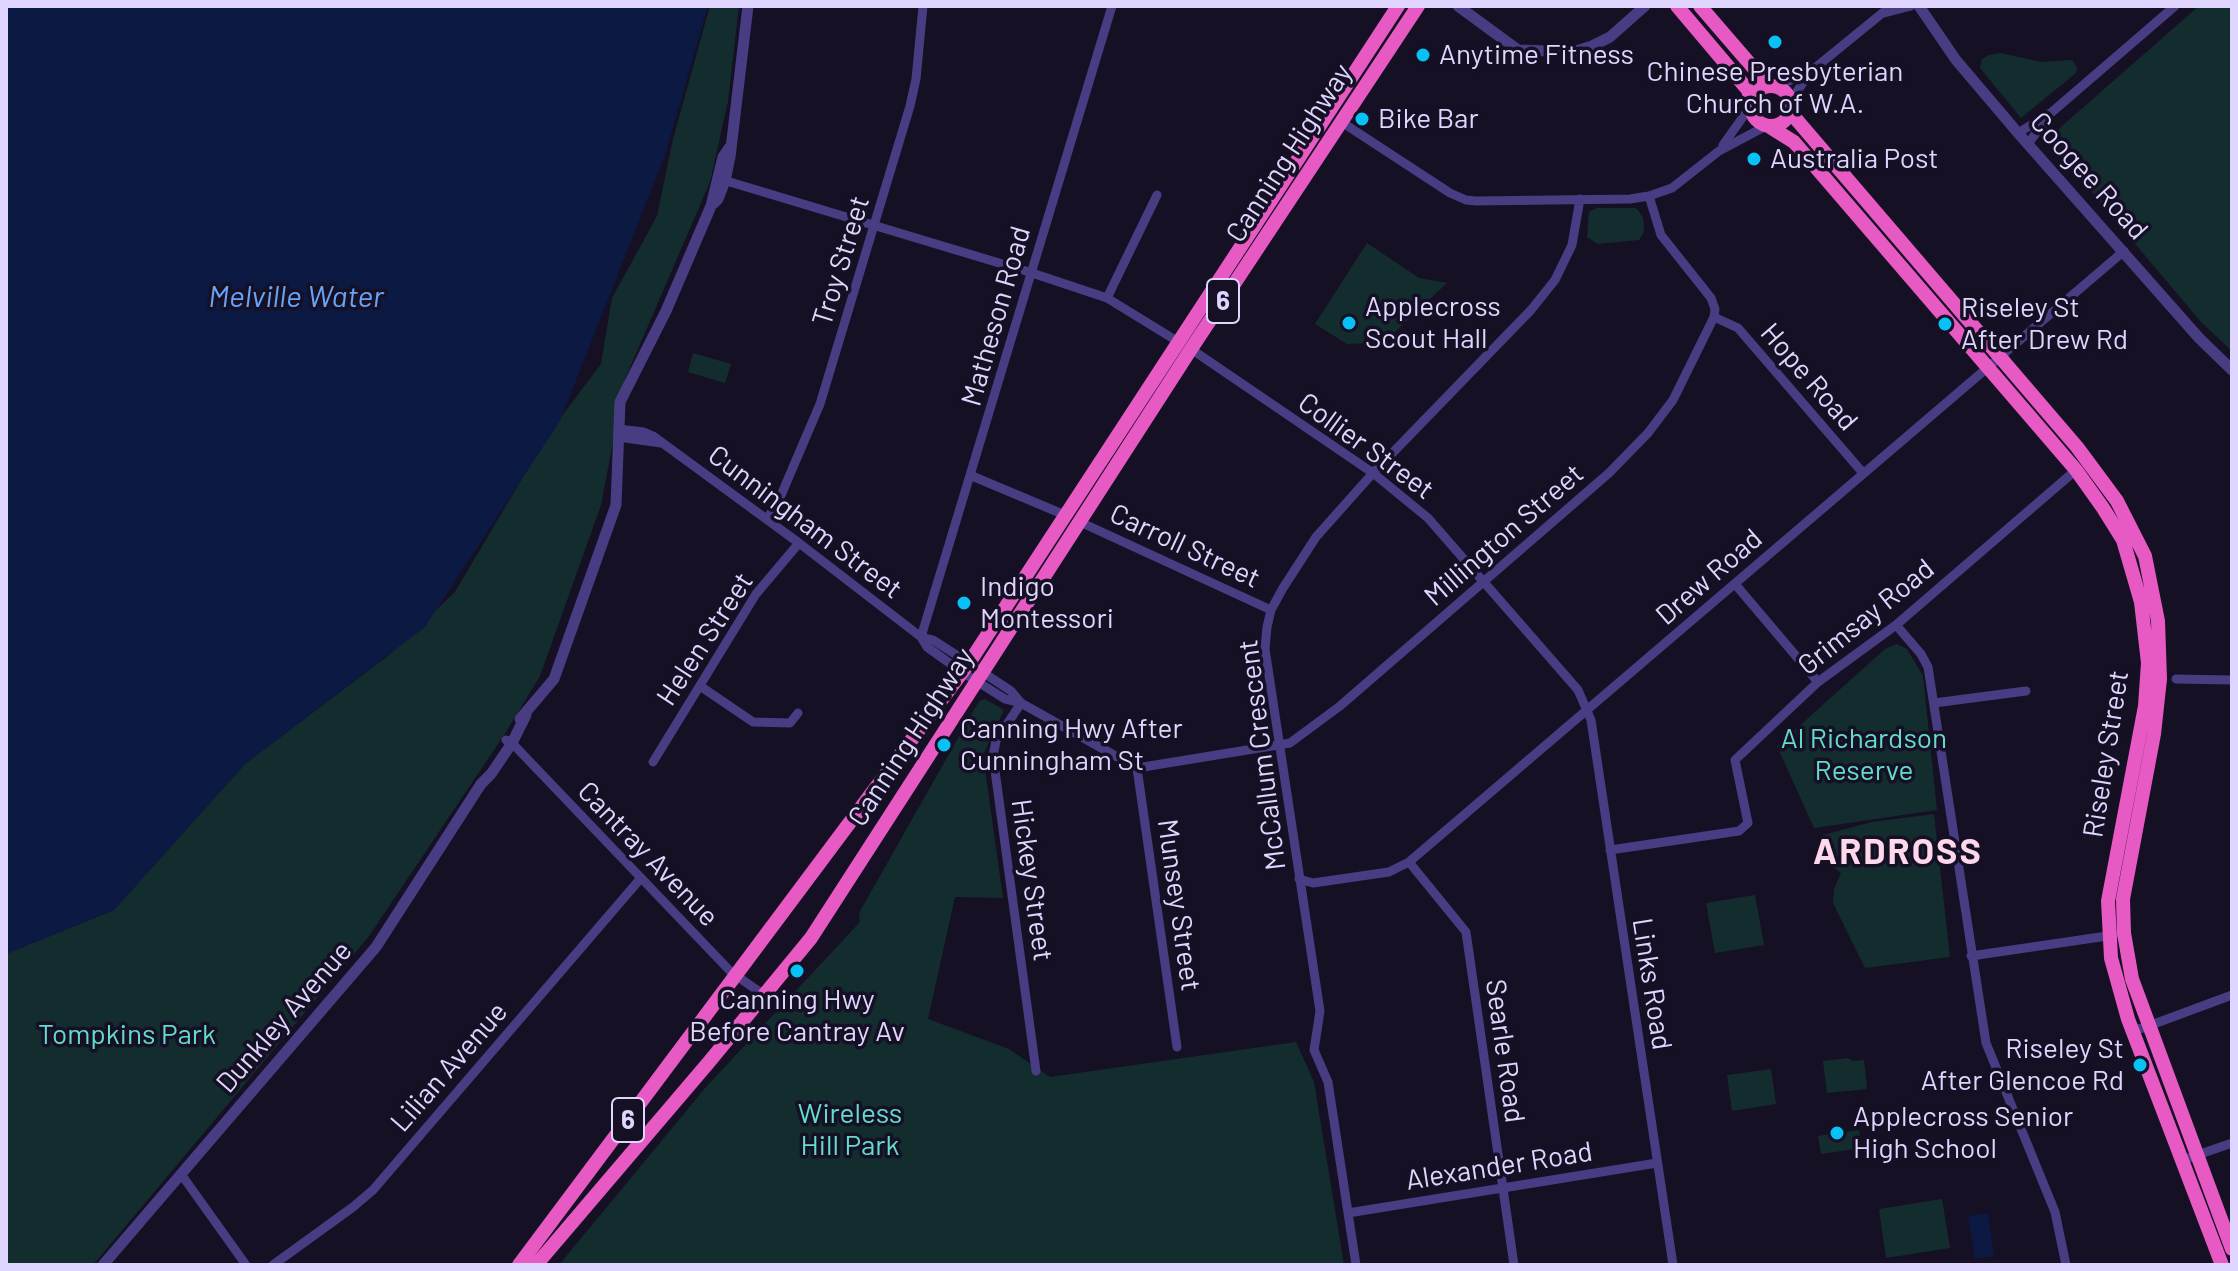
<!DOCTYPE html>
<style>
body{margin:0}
#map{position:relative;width:2238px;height:1271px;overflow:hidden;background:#161025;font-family:Barlow,sans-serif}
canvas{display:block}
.frame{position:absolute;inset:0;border:8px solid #dfd5fe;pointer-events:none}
</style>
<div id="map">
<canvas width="2238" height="1271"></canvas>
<div class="frame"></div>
</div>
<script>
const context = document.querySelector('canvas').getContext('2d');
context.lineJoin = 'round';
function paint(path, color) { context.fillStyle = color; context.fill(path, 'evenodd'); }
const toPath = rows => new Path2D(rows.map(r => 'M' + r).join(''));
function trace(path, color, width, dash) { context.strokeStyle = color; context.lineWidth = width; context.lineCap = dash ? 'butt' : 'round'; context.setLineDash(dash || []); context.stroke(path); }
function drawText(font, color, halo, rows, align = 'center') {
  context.font = font + ' Barlow,sans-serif'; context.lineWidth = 7; context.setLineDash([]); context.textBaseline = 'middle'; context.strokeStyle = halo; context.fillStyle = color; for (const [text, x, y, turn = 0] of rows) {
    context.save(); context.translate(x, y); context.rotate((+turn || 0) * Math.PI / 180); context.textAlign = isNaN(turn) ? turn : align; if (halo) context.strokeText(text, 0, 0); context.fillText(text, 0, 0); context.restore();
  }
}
const green = toPath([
 [710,6,739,6,728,101,710,182,625,379,601,505,540,676,504,735,369,936,93,1265,6,1265,6,954,114,910,245,764,389,655,455,592,549,433,601,364,612,298,657,216,673,139],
 [2199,6,2232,6,2232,351,2201,322,2051,144,2054,134,2062,126],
 [2001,53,2041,62,2072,60,2077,67,2076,73,2021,118,1980,68,1982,59,1989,55],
 [1597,208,1635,208,1638,210,1643,218,1644,232,1639,240,1598,244,1587,237,1589,212],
 [1367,243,1419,278,1447,283,1395,332,1373,343,1347,344,1315,324],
 [693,353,731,364,725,383,688,372],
 [1897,644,1907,649,1923,676,1937,810,1814,828,1777,746,1885,649],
 [985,699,1004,710,983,755,1003,898,955,897,928,1019,1009,1049,1050,1077,1296,1042,1314,1082,1344,1265,559,1265,706,1087,860,922,859,913,979,701],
 [1934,814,1950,957,1865,968,1833,903,1834,889,1841,873,1831,865,1823,835,1872,822],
 [1755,895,1764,945,1715,953,1706,903],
 [1848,1058,1853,1061,1864,1060,1867,1089,1827,1093,1823,1061],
 [1771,1069,1776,1104,1732,1111,1727,1075],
 [1859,1130,1862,1148,1821,1154,1818,1136],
 [1942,1199,1950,1248,1886,1258,1879,1209]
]);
const water = toPath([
 [6,6,708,6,666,152,560,421,425,627,245,764,114,910,6,954],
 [1988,1213,1994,1256,1975,1259,1968,1216]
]);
const minor = toPath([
 [1884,13,1911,6],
 [1774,87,1810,72,1891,6],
 [1790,102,1810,72],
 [1340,121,1450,193,1466,200,1476,201,1630,199,1649,196,1672,188,1719,151,1766,126],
 [2018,133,2052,112,2175,6],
 [2028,144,2047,118],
 [1723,145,1750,107],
 [720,179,1029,272,1107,298,1177,341],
 [1107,298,1157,195],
 [1714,317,1738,328,1863,473],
 [1191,349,1373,473,1428,518,1578,690,1591,720,1673,1265],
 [618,429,644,432,653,436,799,543,921,637,927,647,962,672,1005,699,1021,703,1137,768,1290,743,1340,706,1609,473,1648,433,1673,400,1714,317,1715,309,1711,298,1661,235,1649,196],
 [618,437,661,443],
 [972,476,1065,515],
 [767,519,779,500,820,404,910,106,916,79,923,6],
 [1080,522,1271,610],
 [1735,584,1818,682],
 [1896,625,1921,654,1928,667,1986,1043,2055,1212,2066,1265],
 [921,637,1112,6],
 [921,637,933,640,969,663,1011,691,1021,703],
 [2176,679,2232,680],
 [700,686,753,722,790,723,798,713],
 [1021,703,996,741,993,756,1036,1071],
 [1934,703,2026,691],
 [506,740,512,743,731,972,764,995],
 [653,762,756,594,799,543],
 [1137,768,1177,1047],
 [1610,850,1739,831,1748,823,1735,760,1818,682,1896,625,2076,470],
 [1409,862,1466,932,1514,1265],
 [1299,879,1313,883,1389,872,1409,862,2124,251],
 [1971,956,2114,935],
 [2133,1030,2143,1028,2232,995],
 [2183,1160,2232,1143],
 [181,1174,246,1265],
 [1348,1213,1657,1163],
 [273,1265,353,1207,373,1190,641,878],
 [1356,1265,1328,1082,1314,1050,1320,1011,1265,649,1267,627,1271,610,1283,588,1316,537,1373,473,1531,310,1555,280,1572,245,1580,199]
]);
const tertiary = toPath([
 [1458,6,1518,50,1551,51,1576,51,1592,46,1610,37,1645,6],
 [1919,6,1956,60,2018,133,2199,338,2232,370],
 [714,203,718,199,725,181,730,157,748,6],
 [520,719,554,679,616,505,620,402,666,311,711,206,723,157,729,148],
 [103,1265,376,947,481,784,491,774,512,743,526,715]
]);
const trunk = toPath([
 [1677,6,1748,90,1751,101],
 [1700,6,1769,86],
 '1751 106a20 20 0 1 1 40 0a20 20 0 1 1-40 0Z',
 [1790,112,2077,447,2117,501,2145,556,2158,621,2160,679,2154,734,2123,899,2124,933,2132,979,2232,1249],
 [1770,127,1794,142,2076,470,2103,508,2123,540,2141,602,2148,663,2145,706,2108,901,2111,958,2128,1019,2222,1265],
 [519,1265,969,663,1398,6],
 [536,1265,709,1062,811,938,1191,349,1418,6]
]);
const markers = [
 [1775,42,8,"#08c1f7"],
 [1423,55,8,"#08c1f7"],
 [1362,119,8,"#08c1f7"],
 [1754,159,8,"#08c1f7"],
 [1349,323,8,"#08c1f7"],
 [1945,324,8,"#08c1f7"],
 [964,603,8,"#08c1f7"],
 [944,745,8,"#08c1f7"],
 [797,971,8,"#08c1f7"],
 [2140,1065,8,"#08c1f7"],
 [1837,1133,8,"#08c1f7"]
];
const shields = [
 [1223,301,32],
 [628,1120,32]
];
const shieldNames = [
 ["6",1223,301],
 ["6",628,1120]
];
const poiNames = [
 ["Anytime Fitness",1439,55],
 ["Chinese Presbyterian",1775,72,"center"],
 ["Church of W.A.",1775,104,"center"],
 ["Bike Bar",1378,119],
 ["Australia Post",1770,159],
 ["Applecross",1365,307],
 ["Scout Hall",1365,339],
 ["Riseley St",1961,308],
 ["After Drew Rd",1961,340],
 ["Indigo",980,587],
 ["Montessori",980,619],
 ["Canning Hwy After",960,729],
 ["Cunningham St",960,761],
 ["Canning Hwy",797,1000,"center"],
 ["Before Cantray Av",797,1032,"center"],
 ["Riseley St",2124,1049,"right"],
 ["After Glencoe Rd",2124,1081,"right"],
 ["Applecross Senior",1853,1117],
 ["High School",1853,1149]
];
const streetNames = [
 ["Canning Highway",1289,153,-57],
 ["Coogee Road",2089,176,48],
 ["Troy Street",841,261,-73],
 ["Matheson Road",996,316,-74],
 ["Hope Road",1809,377,49],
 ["Collier Street",1366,446,36],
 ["Cunningham Street",805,522,37],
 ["Millington Street",1504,535,-41],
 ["Carroll Street",1185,546,25],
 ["Drew Road",1709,577,-41],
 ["Grimsay Road",1866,617,-39],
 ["Helen Street",705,639,-57],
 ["Canning Highway",911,737,-57],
 ["Riseley Street",2106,754,-81],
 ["McCallum Crescent",1262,755,-97],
 ["Cantray Avenue",648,854,46],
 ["Hickey Street",1032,880,82],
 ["Munsey Street",1179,905,82],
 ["Links Road",1652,984,81],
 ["Dunkley Avenue",284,1017,-49],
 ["Searle Road",1505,1051,82],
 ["Lilian Avenue",449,1067,-49],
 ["Alexander Road",1499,1166,-9]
];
const parkNames = [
 ["Al Richardson",1864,739],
 ["Reserve",1864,771],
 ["Tompkins Park",127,1035],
 ["Wireless",850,1114],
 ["Hill Park",850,1146]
];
const waterNames = [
 ["Melville Water",296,297]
];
const districtNames = [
 ["ARDROSS",1898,852]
];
paint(green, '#132d2f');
paint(water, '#0c1942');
trace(minor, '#483c83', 9);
trace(tertiary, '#483c83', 11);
trace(trunk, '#e75ac4', 14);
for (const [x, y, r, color] of markers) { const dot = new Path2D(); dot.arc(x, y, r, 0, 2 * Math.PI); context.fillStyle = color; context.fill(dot); trace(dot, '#161025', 3); }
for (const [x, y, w] of shields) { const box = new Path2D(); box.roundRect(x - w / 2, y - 22, w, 44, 6); context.fillStyle = '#161025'; context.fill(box); trace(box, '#dfd5fe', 2); }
drawText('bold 26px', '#dfd5fe', null, shieldNames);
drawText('28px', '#dfd5fe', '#161025', poiNames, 'left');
drawText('28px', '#dfd5fe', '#161025', streetNames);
drawText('28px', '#63dccd', '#161025', parkNames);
drawText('italic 30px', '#67a3fa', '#161025', waterNames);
context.letterSpacing = '2px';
drawText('bold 36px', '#fed7eb', '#161025', districtNames);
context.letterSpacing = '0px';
</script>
